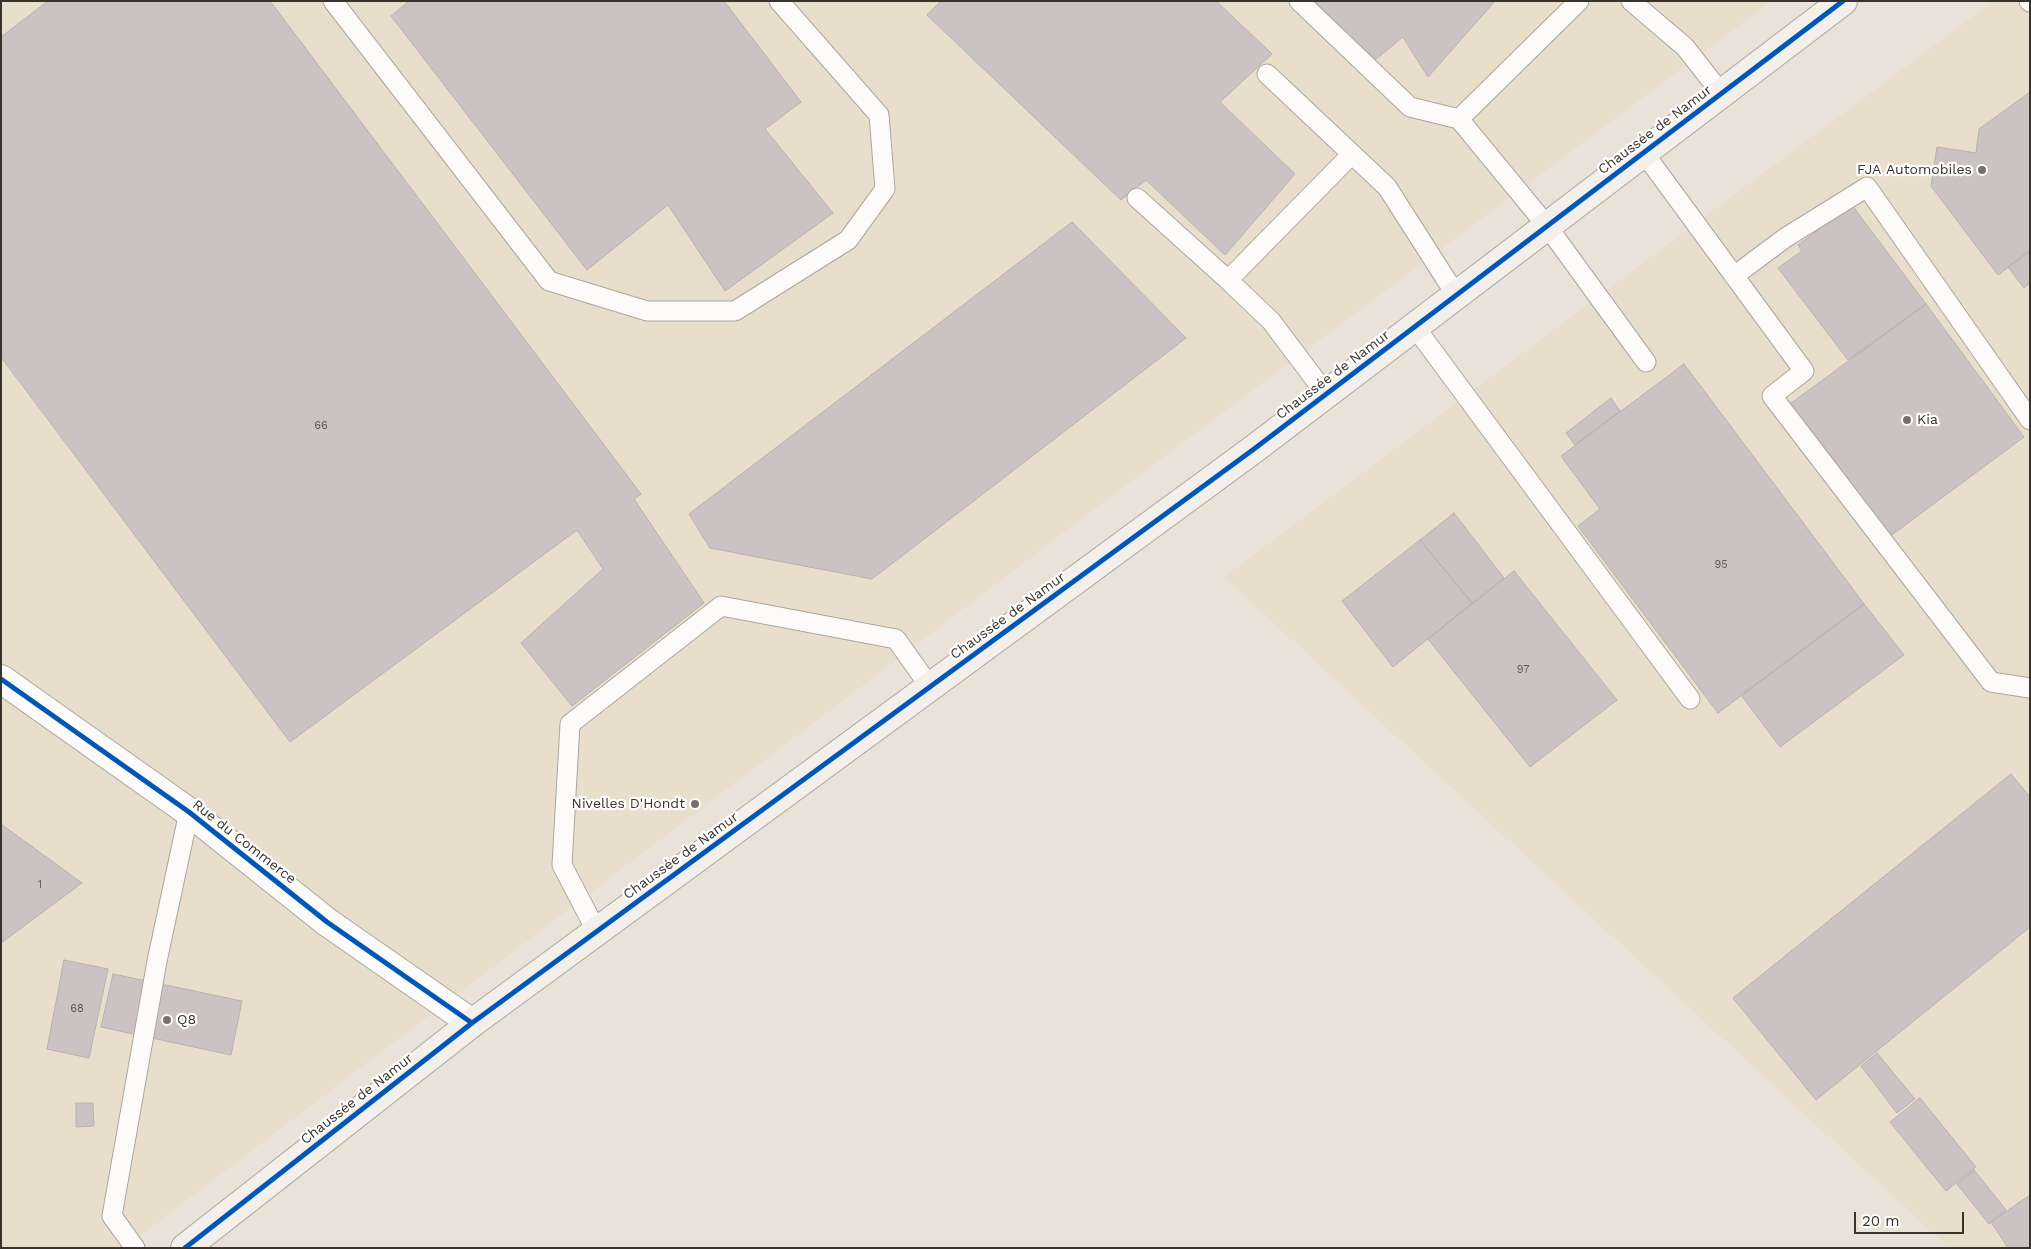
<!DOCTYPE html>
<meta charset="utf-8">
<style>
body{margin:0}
#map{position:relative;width:2031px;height:1249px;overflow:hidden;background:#e8e2d8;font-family:"Work Sans",sans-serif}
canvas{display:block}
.frame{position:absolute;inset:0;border:2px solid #38342c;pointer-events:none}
.scale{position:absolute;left:1854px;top:1212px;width:110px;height:22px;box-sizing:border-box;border:2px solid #38342c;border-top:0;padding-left:6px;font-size:15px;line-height:18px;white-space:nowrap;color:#38342c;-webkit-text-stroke:4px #fff;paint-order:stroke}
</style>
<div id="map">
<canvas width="2031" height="1249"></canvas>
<div class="frame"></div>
<div class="scale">20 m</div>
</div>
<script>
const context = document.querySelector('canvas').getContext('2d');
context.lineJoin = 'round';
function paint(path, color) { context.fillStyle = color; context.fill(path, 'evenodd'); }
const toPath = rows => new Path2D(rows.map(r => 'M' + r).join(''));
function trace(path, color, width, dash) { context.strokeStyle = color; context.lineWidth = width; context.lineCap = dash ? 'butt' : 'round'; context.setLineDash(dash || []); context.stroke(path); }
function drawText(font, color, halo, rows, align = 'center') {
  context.font = font + ' "Work Sans",sans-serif'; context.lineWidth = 4.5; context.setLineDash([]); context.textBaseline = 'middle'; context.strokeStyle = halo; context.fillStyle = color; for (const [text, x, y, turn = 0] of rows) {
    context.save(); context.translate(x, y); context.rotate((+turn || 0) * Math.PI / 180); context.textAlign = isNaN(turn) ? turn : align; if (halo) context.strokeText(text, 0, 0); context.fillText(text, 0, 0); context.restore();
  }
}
const built = toPath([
 [1,1,1772,1,1126,485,124,1248,1,1248],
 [1993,1,2030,1,2030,1248,1949,1248,1224,577]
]);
const building = toPath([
 [48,1,270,1,641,494,634,499,704,603,572,706,521,643,603,569,577,530,290,742,1,357,1,37,48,1],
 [409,1,724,1,801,102,765,129,833,213,725,291,668,205,587,270,391,16,409,1],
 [941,1,1216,1,1272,54,1220,102,1295,174,1225,255,1146,180,1121,200,927,15,941,1],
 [1313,1,1495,1,1428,77,1403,37,1375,60,1313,1],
 [2030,92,2030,251,1998,275,1931,186,1937,147,1976,153,1979,129,2030,92],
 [1852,205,1926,304,1848,360,1778,268,1802,251,1798,245,1852,205],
 [1072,222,1186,338,872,579,710,548,689,514,1072,222],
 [2029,251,2030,283,2024,288,2008,267,2029,251],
 [1926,304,2024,437,1889,537,1790,404,1926,304],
 [1684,364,1864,604,1718,713,1578,526,1600,509,1561,456,1684,364],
 [1611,398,1620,411,1575,445,1566,433,1611,398],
 [1454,513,1504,578,1472,603,1420,540,1454,513],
 [1420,540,1472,603,1393,667,1342,601,1420,540],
 [1514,571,1617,700,1530,767,1428,639,1514,571],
 [1864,604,1904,655,1780,747,1741,695,1864,604],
 [2011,774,2030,797,2030,927,1816,1100,1733,998,2011,774],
 [1,824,82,883,1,943,1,824],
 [64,960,108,969,89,1058,47,1049,64,960],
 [113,974,242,1001,231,1055,101,1027,113,974],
 [1877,1053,1915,1099,1897,1113,1861,1066,1877,1053],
 [1920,1098,1976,1167,1946,1191,1890,1122,1920,1098],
 [76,1103,93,1103,94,1126,76,1127,76,1103],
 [1974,1170,2006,1210,1989,1224,1957,1184,1974,1170],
 [2030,1195,2030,1248,2008,1248,1991,1222,2030,1195]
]);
const service = toPath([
 [333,1,549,281,647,311,735,311,848,240,885,189,879,115,779,1],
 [1299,1,1410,107,1459,119],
 [1579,1,1459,119,1547,226,1646,362],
 [1631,1,1685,47,1721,93],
 [2029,1,2030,2],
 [1267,74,1387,187,1456,295],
 [1644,153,1804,371,1772,396,1991,682,2030,688],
 [1137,198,1228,280],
 [1734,276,1785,238,1867,187,2030,420],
 [1415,327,1690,699],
 [1326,394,1271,321,1228,280,1352,154],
 [597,932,562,865,570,724,721,606,896,639,930,687],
 [135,1248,112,1216,157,961,189,812]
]);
const minor = toPath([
 [1,679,189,812,327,922,472,1023]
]);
const secondary = toPath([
 [185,1248,472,1023,1254,449,1843,1]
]);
const cycleway = toPath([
 [1,679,189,812,327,922,472,1023],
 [185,1248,472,1023,1254,449,1843,1]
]);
const markers = [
 [1982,170,5,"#767168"],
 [1907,420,5,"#767168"],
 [695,804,5,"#767168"],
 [167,1020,5,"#767168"]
];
const numberNames = [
 ["66",321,426],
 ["95",1721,565],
 ["97",1523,670],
 ["1",40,885],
 ["68",77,1009]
];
const streetNames = [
 ["Chaussée de Namur",1655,130,-37],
 ["Chaussée de Namur",1333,375,-37],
 ["Chaussée de Namur",1008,616,-36],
 ["Rue du Commerce",244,842,38],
 ["Chaussée de Namur",681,856,-36],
 ["Chaussée de Namur",357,1099,-38]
];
const poiNames = [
 ["FJA Automobiles",1972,170],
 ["Kia",1917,420,"left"],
 ["Nivelles D'Hondt",685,804],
 ["Q8",177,1020,"left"]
];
paint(built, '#e9decb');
paint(building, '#cbc3c3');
trace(building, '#b7b2af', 1);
trace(service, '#aaa69e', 21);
trace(minor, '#aaa69e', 30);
trace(secondary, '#aaa69e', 30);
trace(service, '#fcfbf9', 19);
trace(minor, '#fcfbf9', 28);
trace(secondary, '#f3f0ec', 28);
trace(cycleway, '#0057b8', 5);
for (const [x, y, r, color] of markers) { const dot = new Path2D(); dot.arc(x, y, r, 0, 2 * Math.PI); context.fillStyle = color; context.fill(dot); trace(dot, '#fff', 2); }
drawText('11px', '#5d5852', null, numberNames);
drawText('14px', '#38342c', '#fff', streetNames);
drawText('14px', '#38342c', '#fff', poiNames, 'right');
</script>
